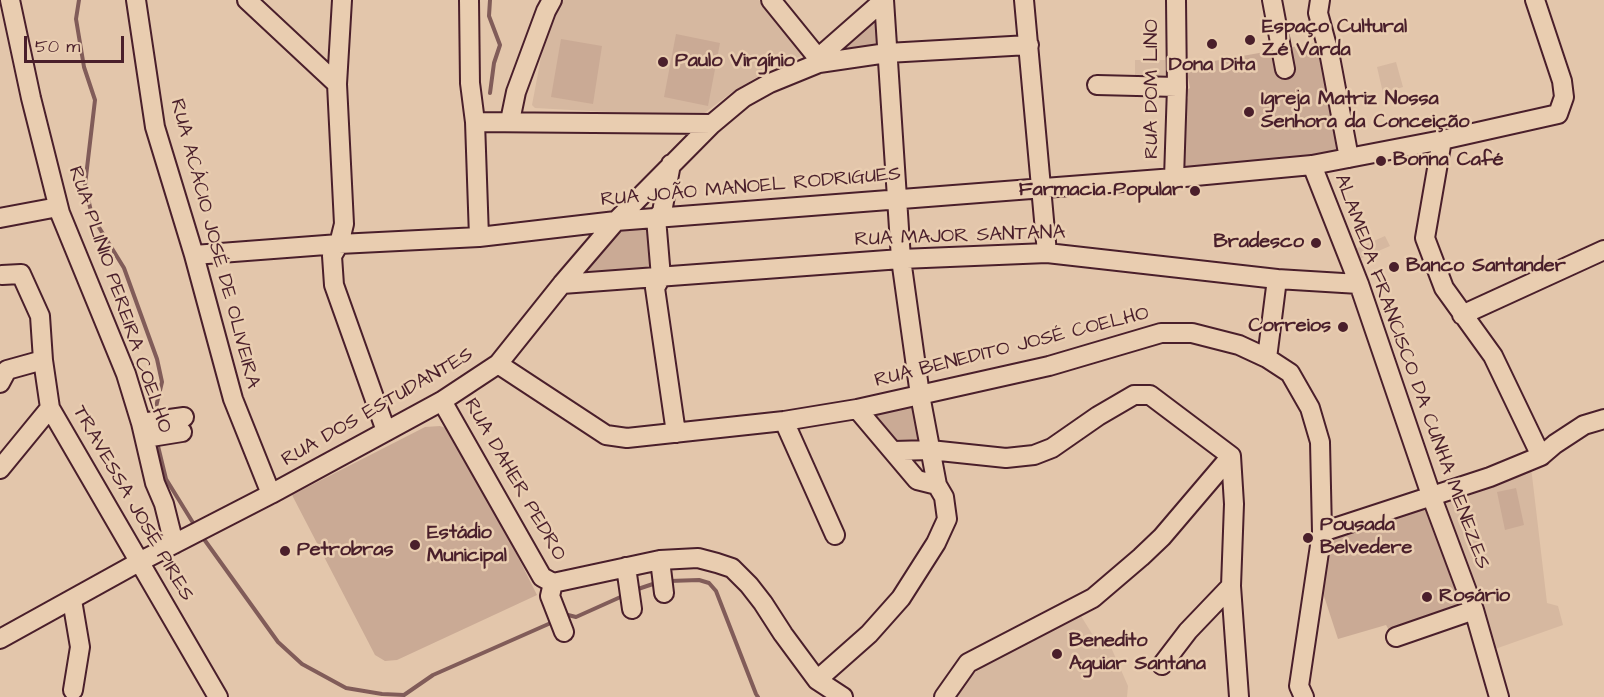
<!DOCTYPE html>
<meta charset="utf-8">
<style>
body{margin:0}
#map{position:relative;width:1604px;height:697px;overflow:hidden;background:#e3c6ab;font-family:"Architects Daughter",sans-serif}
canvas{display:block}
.scale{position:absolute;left:24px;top:36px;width:100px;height:27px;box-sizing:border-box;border:3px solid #4a1f2b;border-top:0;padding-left:8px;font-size:18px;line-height:21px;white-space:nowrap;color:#4a1f2b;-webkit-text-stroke:4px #e9cdb0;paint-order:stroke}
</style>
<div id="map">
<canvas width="1604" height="697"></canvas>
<div class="scale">50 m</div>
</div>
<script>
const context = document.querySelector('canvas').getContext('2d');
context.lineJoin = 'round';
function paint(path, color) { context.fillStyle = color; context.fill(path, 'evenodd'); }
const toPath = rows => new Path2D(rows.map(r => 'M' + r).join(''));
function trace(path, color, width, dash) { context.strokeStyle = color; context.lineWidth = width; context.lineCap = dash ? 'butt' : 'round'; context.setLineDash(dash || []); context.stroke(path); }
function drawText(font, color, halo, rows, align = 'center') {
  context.font = font + ' "Architects Daughter",sans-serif'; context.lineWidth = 5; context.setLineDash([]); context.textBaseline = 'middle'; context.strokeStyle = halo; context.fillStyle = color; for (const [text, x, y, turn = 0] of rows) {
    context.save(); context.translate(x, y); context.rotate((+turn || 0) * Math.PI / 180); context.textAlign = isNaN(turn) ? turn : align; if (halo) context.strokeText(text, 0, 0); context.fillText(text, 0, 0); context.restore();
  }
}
const built = toPath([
 [560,0,759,0,801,49,801,56,772,68,731,93,699,117,535,108,532,105,542,52],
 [1135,60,1165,60,1166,80,1135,81],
 [1396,62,1403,87,1383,93,1377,67],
 [1385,236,1390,246,1355,261,1351,251],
 [1531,467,1547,603,1558,606,1563,625,1495,649,1444,504],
 [1081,616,1102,650,1110,645,1128,686,1127,697,953,697,968,679,992,658]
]);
const green = toPath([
 [879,16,880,45,845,52,843,50,842,45],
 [676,34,720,43,708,106,664,97],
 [561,39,602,46,593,104,551,97],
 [1321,42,1339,142,1334,154,1326,157,1190,168,1183,164,1184,100,1188,98,1186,90,1190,88,1186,66],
 [644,228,648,231,653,269,584,276,582,272,621,229],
 [910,403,914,406,919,440,911,445,896,441,874,416,875,411],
 [440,426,449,429,459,439,537,595,397,660,385,661,375,655,292,495,425,427],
 [1516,488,1524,525,1505,530,1497,492],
 [1425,506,1430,507,1465,603,1390,632,1386,625,1338,639,1322,590,1325,550,1333,536]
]);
const stream = toPath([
 [79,0,76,19,84,67,95,100,85,185,92,216,124,268,157,359,162,382,155,411,155,416],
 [490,93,494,63,500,45,489,16,490,0],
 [157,442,166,479,195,526],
 [201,535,278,642,302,664,346,688,382,694,404,695,433,675,553,622],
 [669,581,699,580,709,583,716,591,756,694,758,697],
 [635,590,659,582],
 [563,618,568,615,576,617,625,595]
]);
const minor = toPath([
 [10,0,31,98,60,213,126,374,141,423,155,483,164,504,174,544],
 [136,0,155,127,194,255,233,399,271,494],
 [247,0,337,84],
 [342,0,337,84,344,224,339,244,332,256,334,285,386,431],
 [469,0,470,83,475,122,479,237],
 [771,0,818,58,819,63],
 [1024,0,1047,253],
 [1272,0,1285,69],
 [1320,0,1318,13,1330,57,1349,158],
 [818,58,884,0],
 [1097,85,1177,87],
 [510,121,516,92,546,11,552,0],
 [475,122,712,124],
 [1442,140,1425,238,1444,288,1493,356,1541,456],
 [1312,165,1359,284,1431,495,1474,610,1499,697],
 [1174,178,1177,87,1176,0],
 [0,218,58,207],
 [656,218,661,277,655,288,676,433],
 [656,218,662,212,671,164],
 [194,255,339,244,479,237,616,221,1174,178,1312,165,1442,140,1558,114,1564,97,1562,81,1535,0],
 [2,275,21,274,40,316,43,360,50,408,218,697],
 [562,284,901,259,1047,253,1277,279,1359,284],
 [1462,315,1604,250],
 [1267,358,1277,279],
 [498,364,606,435,627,438,784,421,857,409,1049,366,1161,333,1192,333,1239,345,1267,358,1290,373,1310,408,1320,442,1322,532,1299,686,1304,697],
 [0,383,7,370,43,360],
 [442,401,542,577,553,583,660,560,698,558,717,563,732,568,749,585,763,603,783,634,817,680,843,697],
 [857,409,917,480,937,485],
 [784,421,835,535],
 [141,423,184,417],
 [145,438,182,432],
 [894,451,930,450,1006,458,1034,455,1052,448,1098,416,1134,395,1150,395,1231,456,1234,504,1231,586,1239,697],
 [0,469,50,408],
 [1322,532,1490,477,1541,456,1555,444,1584,425,1604,419],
 [660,560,664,593],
 [626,567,632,609],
 [553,583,550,596,564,632],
 [72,600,80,647,73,690],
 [1396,637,1474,610],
 [0,639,139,562,271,494,442,401,498,364,562,284,616,221,712,124,743,98,770,83,819,63,887,53,1029,45],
 [1162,665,1188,631,1231,586],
 [817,680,869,634,901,598,936,543,947,519,944,497,937,485,920,395,901,259,884,0],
 [944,697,968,663,1093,598,1141,557,1162,537,1231,456]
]);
const markers = [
 [1250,40,6,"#4a1f2b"],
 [1212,44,6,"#4a1f2b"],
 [663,62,6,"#4a1f2b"],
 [1249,112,6,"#4a1f2b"],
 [1381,161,6,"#4a1f2b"],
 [1195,191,6,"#4a1f2b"],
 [1316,243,6,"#4a1f2b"],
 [1394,267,6,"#4a1f2b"],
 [1343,327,6,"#4a1f2b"],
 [1308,538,6,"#4a1f2b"],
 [415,545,6,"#4a1f2b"],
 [285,551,6,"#4a1f2b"],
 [1427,597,6,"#4a1f2b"],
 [1057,654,6,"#4a1f2b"]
];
const poiNames = [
 ["Espaço Cultural",1262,28],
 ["Zé Varda",1262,51],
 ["Paulo Virgínio",675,62],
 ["Dona Dita",1212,66,"center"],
 ["Igreja Matriz Nossa",1261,100],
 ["Senhora da Conceição",1261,123],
 ["Bonna Café",1393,161],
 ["Farmacia Popular",1183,191,"right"],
 ["Bradesco",1304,243,"right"],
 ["Banco Santander",1406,267],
 ["Correios",1331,327,"right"],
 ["Pousada",1320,526],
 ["Belvedere",1320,549],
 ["Estádio",427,534],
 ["Municipal",427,557],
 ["Petrobras",297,551],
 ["Rosário",1439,597],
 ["Benedito",1069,642],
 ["Aguiar Santana",1069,665]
];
const streetNames = [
 ["RUA DOM LINO",1153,89,-90],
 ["RUA JOÃO MANOEL RODRIGUES",751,188,-5],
 ["RUA MAJOR SANTANA",960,237,-2],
 ["RUA ACÁCIO JOSÉ DE OLIVEIRA",214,244,75],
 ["RUA PLINIO PEREIRA COELHO",119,300,71],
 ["RUA BENEDITO JOSÉ COELHO",1012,348,-14],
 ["ALAMEDA FRANCISCO DA CUNHA MENEZES",1411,372,70],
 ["RUA DOS ESTUDANTES",378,408,-30],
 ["RUA DAHER PEDRO",514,480,60],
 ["TRAVESSA JOSÉ PIRES",132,504,60]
];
paint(built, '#d6b8a0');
paint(green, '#caaa95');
trace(stream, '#815c59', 4);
trace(minor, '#4a1f2b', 22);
trace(minor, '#e9cdb0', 18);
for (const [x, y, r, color] of markers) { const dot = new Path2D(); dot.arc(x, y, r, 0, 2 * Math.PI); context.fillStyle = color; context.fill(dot); trace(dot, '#e9cdb0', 2); }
drawText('bold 20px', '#4a1f2b', '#e9cdb0', poiNames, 'left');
drawText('20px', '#4a1f2b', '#e9cdb0', streetNames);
</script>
